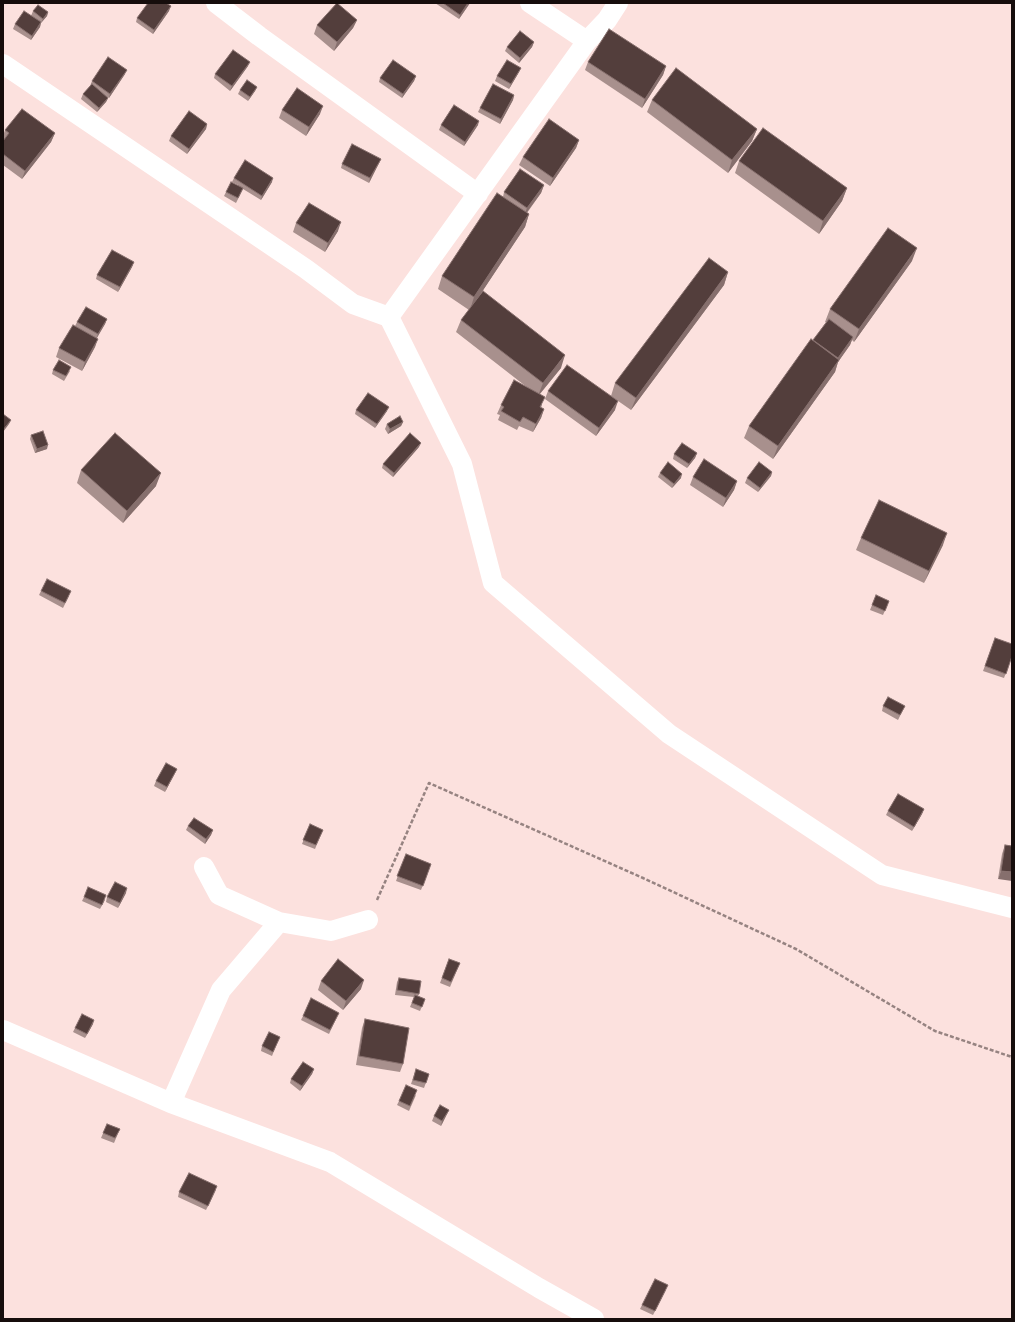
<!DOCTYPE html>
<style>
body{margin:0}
#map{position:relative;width:1015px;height:1322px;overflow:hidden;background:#fce1de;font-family:"Asap Condensed",sans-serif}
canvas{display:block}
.frame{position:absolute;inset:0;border:4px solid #160d0c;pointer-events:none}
</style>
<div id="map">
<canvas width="1015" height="1322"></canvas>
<div class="frame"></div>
</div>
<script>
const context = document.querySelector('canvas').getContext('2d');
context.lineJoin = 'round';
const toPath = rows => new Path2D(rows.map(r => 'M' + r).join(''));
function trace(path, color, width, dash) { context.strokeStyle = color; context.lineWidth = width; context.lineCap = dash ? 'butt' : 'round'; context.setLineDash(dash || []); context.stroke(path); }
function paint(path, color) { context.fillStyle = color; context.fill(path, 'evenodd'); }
const path = toPath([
 [377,900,429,783,643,878,796,949,935,1031,1012,1057]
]);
const street = toPath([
 [216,3,259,36,478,194],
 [530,3,587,41],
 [3,64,306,269,353,304,389,317,587,41,607,20,618,3],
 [389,317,462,464,493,583,669,734,882,875,1012,908],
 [204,867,219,895,279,922],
 [3,1030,171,1103,330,1162,539,1288,594,1319],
 [171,1103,221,990,279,922,331,931,368,920]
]);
const wall = toPath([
 [435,3,470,3,459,19],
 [33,11,48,12,47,16,41,23,40,27,31,40,13,29,15,24,31,16],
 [169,11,153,34,136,22,137,18],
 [357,20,353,28,334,51,314,34,317,25],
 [534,42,532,47,519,63,505,51,507,47],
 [588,62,666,66,663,75,642,108,585,70],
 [248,66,230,91,214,78,215,74],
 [519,72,509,89,495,81,497,76],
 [125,74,109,98,107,97,108,98,106,102,97,112,81,99,83,94,90,86,92,81],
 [416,76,414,81,402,98,379,82,380,78],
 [257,87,255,91,248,101,238,94,240,90],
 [514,95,513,100,500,124,478,112,480,108],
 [652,100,757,129,752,141,728,173,647,112],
 [282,110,320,114,306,136,279,118],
 [207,124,206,129,187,154,169,141,171,136],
 [441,125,478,125,464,146,439,130],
 [5,130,55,133,51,142,22,179,3,165,3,141,4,140,3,139,3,136],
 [579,140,576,148,550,186,519,165,523,157],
 [381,159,369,183,341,168,342,164],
 [739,161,847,188,842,201,819,234,735,173],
 [234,178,272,182,261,200,243,189,236,203,224,196,226,192,238,185,232,182],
 [544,185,541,193,527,213,529,214,525,227,475,302,561,368,540,394,542,405,541,408,544,409,541,418,533,432,519,426,517,430,498,420,500,415,497,414,501,405,528,388,456,332,461,320,469,310,438,289,442,276,503,197,504,192],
 [296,223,338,231,325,252,293,232],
 [912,261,854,342,852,340,850,345,838,362,835,372,773,459,744,438,749,426,813,341,826,322,825,322,830,309],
 [134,262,132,267,118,292,96,279,97,275],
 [728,272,724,285,631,410,611,396,615,383],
 [107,319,105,324,97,338,95,347,82,371,56,357,59,348,75,326,77,322],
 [53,370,70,371,64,381,52,374],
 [548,391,615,410,596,436,545,399],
 [356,410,387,411,375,428,355,414],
 [403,422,401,426,388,434,385,429,387,424],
 [31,435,47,449,35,453,30,439],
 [419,447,393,477,382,468,383,464],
 [697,453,695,458,687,468,673,459,674,454],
 [81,470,156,486,123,523,77,483],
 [772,472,771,476,758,492,745,483,747,478],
 [660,473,681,478,672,488,658,477],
 [693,477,737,481,734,490,723,507,690,485],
 [861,538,943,545,924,583,856,550],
 [41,591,69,596,63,608,39,595],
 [876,595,889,601,883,615,870,610],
 [995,638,1012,656,1004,678,983,671],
 [883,706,905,706,898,720,882,711],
 [177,769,175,773,165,792,154,786,156,781],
 [924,809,922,814,912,831,886,815,888,811],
 [310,824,323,830,315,849,302,844],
 [188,826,213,830,211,835,205,844,186,830],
 [1005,845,1012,846,998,879,1002,854],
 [406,854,431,864,421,890,396,881],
 [126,893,118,908,106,902,107,897],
 [84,897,105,900,100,909,82,901],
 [449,959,460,963,450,987,440,983],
 [399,978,419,994,418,996,425,999,420,1011,410,1007,414,997,395,995,397,982],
 [321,981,361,989,343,1010,318,990],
 [303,1016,337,1017,329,1034,301,1020],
 [365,1019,403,1064,400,1072,356,1065,362,1028],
 [93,1024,85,1038,73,1032,75,1028],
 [278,1041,272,1056,261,1051,262,1046],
 [314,1069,312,1074,300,1091,290,1083,291,1079],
 [416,1069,429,1074,424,1088,411,1084],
 [416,1095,409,1111,397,1105,399,1101],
 [449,1110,441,1126,432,1121,434,1116],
 [107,1124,120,1129,114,1143,101,1138],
 [216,1190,206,1210,178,1197,179,1192],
 [666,1290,653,1315,640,1309,642,1305]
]);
const shadedWall = toPath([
 [468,3,470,3,459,19,460,15],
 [171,6,169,11,153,34,154,30],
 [48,12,47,16,41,23,43,19],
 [357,20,353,28,334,51,337,42],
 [41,22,40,27,31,40,32,36],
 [534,42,532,47,519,63,520,58],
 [250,62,248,66,230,91,232,86],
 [666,66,663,75,642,108,645,99],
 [521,68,519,72,509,89,511,84],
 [127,70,125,74,109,98,110,94],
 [416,76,414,81,402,98,403,94],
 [257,87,255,91,248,101,250,97],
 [514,95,513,100,500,124,501,119],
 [108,98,106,102,97,112,99,108],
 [323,106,320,114,306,136,309,127],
 [479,121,478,125,464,146,465,142],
 [207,124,206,129,187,154,189,149],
 [757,129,752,141,728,173,732,160],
 [55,133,51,142,22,179,25,171],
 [579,140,576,148,550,186,553,178],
 [381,159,369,183,370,178],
 [273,178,272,182,261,200,262,196],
 [544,185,541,193,524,216,527,208],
 [847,188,842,201,819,234,823,221],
 [529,214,525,227,470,310,474,297],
 [341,222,338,231,325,252,328,243],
 [917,248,912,261,854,342,859,329],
 [134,262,132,267,118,292,120,287],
 [728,272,724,285,631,410,636,398],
 [107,319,105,324,96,339,98,334],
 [853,337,850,345,838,362,835,372,773,459,778,446,836,364,838,358],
 [98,339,95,347,82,371,85,362],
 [565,355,561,368,538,396,543,383],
 [618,401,615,410,596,436,599,428],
 [389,407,387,411,375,428,377,424],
 [544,409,541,418,533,432,536,424],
 [11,420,9,424,3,432,3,430],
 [403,422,401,426,388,434,390,429],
 [421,443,419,447,393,477,394,473],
 [48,445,47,449,35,453,37,449],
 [697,453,695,458,687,468,689,464],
 [772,472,771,476,758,492,760,488],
 [161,473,156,486,123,523,127,511],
 [682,474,681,478,672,488,674,484],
 [737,481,734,490,723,507,726,498],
 [947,533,943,545,924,583,929,571],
 [177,769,175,773,165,792,167,787],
 [924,809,922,814,912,831,914,827],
 [213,830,211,835,205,844,206,839],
 [1001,871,1012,872,1012,881,998,879],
 [127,888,126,893,118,908,120,903],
 [364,980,361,989,343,1010,346,1001],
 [94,1020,93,1024,85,1038],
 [314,1069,312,1074,300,1091,302,1086],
 [449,1110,441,1126,442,1121]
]);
const building = toPath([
 [148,3,166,3,171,6,154,30,137,18,148,3],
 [337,3,357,20,337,42,317,25,337,3],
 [443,3,468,3,460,15,443,3],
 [38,5,48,12,43,19,33,11,38,5],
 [24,11,41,22,32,36,15,24,24,11],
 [609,29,666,66,645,99,588,62,609,29],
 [520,31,534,42,520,58,507,47,520,31],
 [233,50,250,62,232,86,215,74,233,50],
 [108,57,127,70,110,94,92,81,108,57],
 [393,60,416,76,403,94,380,78,393,60],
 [507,60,521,68,511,84,497,76,507,60],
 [676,68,757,129,732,160,652,100,676,68],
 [247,80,257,87,250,97,240,90,247,80],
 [92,84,108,98,99,108,83,94,92,84],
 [493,84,514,95,501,119,480,108,493,84],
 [297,88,323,106,309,127,282,110,297,88],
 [454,105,479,121,465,142,441,125,454,105],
 [22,109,55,133,25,171,3,154,3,141,9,133,5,130,22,109],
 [189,111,207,124,189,149,171,136,189,111],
 [549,119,579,140,553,178,523,157,549,119],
 [763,128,847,188,823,221,739,161,763,128],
 [352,144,381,159,370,178,342,164,352,144],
 [245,160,273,178,262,196,234,178,245,160],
 [520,169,544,185,527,208,504,192,520,169],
 [231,182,243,188,238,198,226,192,231,182],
 [497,193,529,214,474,297,442,276,497,193],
 [309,203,341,222,328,243,296,223,309,203],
 [888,228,917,248,859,329,830,309,888,228],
 [112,250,134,262,120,287,97,275,112,250],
 [709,258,728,272,636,398,615,383,709,258],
 [483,291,565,355,543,383,461,320,483,291],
 [86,307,107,319,98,334,77,322,86,307],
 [829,319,853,337,838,358,813,340,829,319],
 [73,325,98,339,85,362,59,348,73,325],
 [811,339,839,360,778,446,749,426,811,339],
 [59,360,71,367,66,376,53,370,59,360],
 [567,365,618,401,599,428,548,391,567,365],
 [514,380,545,397,540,407,544,409,536,424,523,417,520,422,501,411,504,407,501,405,514,380],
 [368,393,389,407,377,424,356,410,368,393],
 [3,414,11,420,3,430,3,414],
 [400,416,403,422,390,429,387,424,400,416],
 [43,431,48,445,37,449,31,435,43,431],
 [115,433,161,473,127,511,81,470,115,433],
 [410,433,421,443,394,473,383,464,410,433],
 [682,443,697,453,689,464,674,454,682,443],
 [704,459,737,481,726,498,693,477,704,459],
 [668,462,682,474,674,484,660,473,668,462],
 [759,462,772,472,760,488,747,478,759,462],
 [879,500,947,533,929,571,861,538,879,500],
 [47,579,71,591,65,603,41,591,47,579],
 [876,595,889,601,885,611,872,605,876,595],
 [995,638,1012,644,1012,656,1006,674,985,666,995,638],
 [888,697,905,706,900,715,883,706,888,697],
 [166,763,177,769,167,787,156,781,166,763],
 [898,794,924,809,914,827,888,811,898,794],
 [194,818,213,830,206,839,188,826,194,818],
 [310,824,323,830,316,845,303,840,310,824],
 [1005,845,1012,846,1012,872,1001,871,1005,845],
 [406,854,431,864,423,886,397,876,406,854],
 [115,882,127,888,120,903,107,897,115,882],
 [88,887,106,895,102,905,84,897,88,887],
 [338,959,364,980,346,1001,321,981,338,959],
 [449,959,460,963,451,982,442,978,449,959],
 [399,978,421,981,419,994,397,990,399,978],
 [415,995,425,999,422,1007,412,1003,415,995],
 [311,998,339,1013,330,1030,303,1016,311,998],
 [82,1014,94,1020,87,1034,75,1028,82,1014],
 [365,1019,409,1028,403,1064,359,1056,365,1019],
 [269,1032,280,1037,273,1052,262,1046,269,1032],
 [303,1062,314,1069,302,1086,291,1079,303,1062],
 [416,1069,429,1074,426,1083,413,1080,416,1069],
 [406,1085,417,1090,410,1106,399,1101,406,1085],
 [440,1105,449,1110,442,1121,434,1116,440,1105],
 [107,1124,120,1129,115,1138,103,1133,107,1124],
 [189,1173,217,1186,208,1206,179,1192,189,1173],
 [655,1279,668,1285,655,1311,642,1305,655,1279]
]);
trace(path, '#968381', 2.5, [4, 2]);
trace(street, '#fff', 20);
paint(wall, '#a8908d');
paint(shadedWall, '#866f6d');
paint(building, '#533e3c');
trace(building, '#866f6d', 1);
</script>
